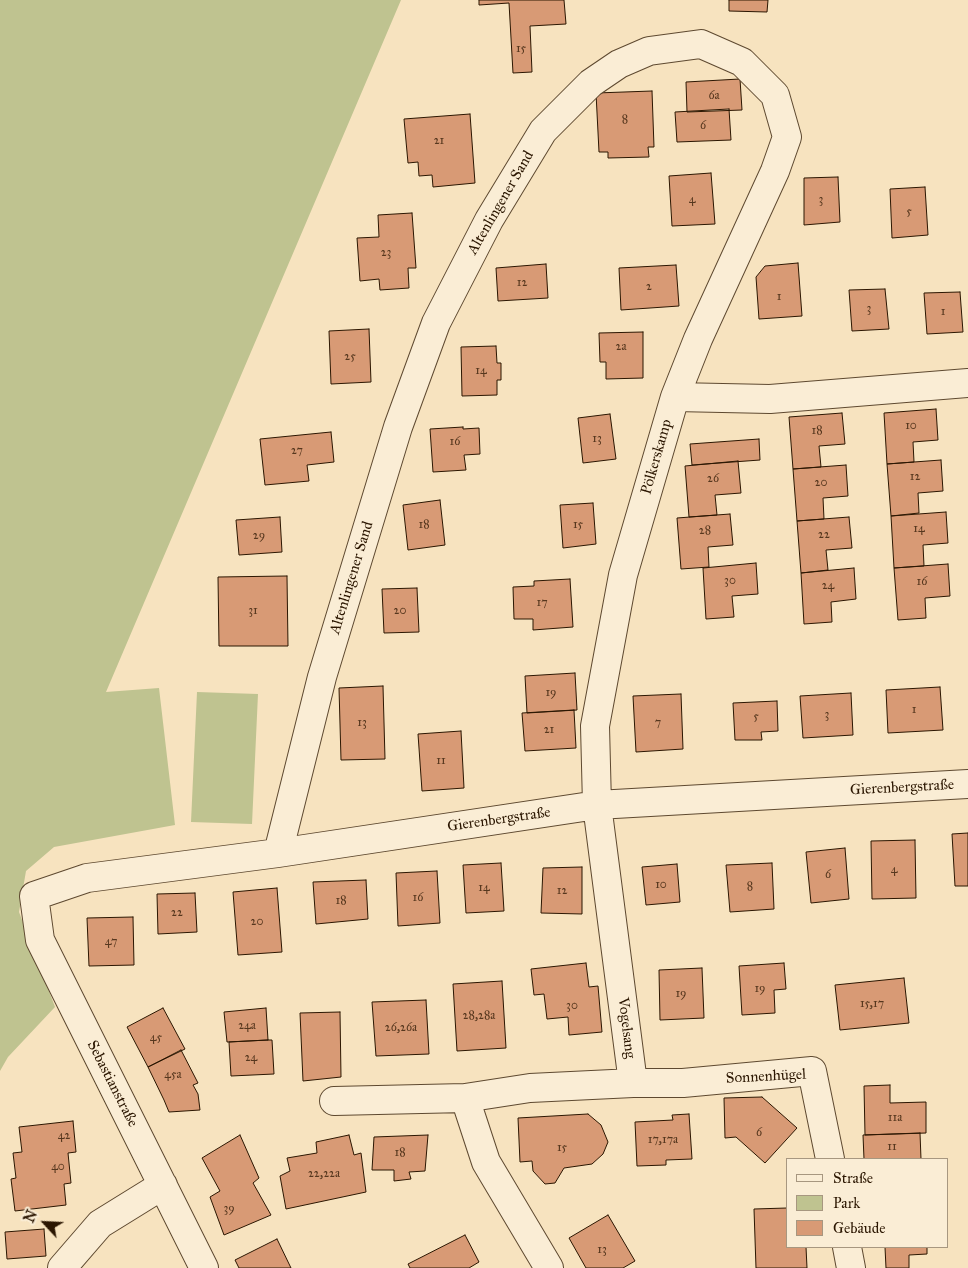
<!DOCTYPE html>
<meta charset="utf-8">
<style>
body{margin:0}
#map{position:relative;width:968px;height:1268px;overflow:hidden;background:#f7e3bf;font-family:"IM FELL Great Primer",serif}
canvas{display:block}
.legend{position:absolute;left:786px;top:1158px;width:162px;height:90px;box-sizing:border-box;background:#faedd5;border:1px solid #a79780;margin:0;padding:6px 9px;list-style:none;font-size:15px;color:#2b1601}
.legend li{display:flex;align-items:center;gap:10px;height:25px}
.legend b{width:25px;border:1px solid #a79780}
.north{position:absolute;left:20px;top:1198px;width:50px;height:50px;-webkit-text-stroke:4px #faedd5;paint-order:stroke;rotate:295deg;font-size:14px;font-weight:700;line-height:20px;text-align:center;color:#2b1601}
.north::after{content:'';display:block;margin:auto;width:18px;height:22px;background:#2b1601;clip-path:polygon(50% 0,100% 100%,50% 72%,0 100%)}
</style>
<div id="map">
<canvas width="968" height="1268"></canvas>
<ul class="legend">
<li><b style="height:6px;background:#faedd5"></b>Straße</li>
<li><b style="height:14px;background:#bfc390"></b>Park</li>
<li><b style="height:14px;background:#d89a75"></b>Gebäude</li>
</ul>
<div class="north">N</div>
</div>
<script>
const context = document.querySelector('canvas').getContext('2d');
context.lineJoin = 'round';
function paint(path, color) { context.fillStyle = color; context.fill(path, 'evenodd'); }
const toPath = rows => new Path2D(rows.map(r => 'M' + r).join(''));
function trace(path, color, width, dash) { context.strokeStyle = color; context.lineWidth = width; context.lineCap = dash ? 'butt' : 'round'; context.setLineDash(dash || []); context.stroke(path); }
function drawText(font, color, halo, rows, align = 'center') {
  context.font = font + ' "IM FELL Great Primer",serif'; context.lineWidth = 4.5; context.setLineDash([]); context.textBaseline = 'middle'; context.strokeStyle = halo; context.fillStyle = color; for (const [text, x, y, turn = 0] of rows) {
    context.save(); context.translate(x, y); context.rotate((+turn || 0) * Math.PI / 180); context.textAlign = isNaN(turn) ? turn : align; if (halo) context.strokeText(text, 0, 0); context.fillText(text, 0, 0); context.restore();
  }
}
const green = toPath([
 [0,0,401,0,106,692,159,688,175,825,54,847,26,871,19,912,55,1007,8,1057,0,1071],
 [197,692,258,694,252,824,191,822]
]);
const building = toPath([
 [479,0,564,0,566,24,530,26,532,72,513,73,509,3,479,5,479,0],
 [729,0,768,0,767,12,729,11,729,0],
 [740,79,742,110,687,112,686,82,740,79],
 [652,91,654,147,648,147,649,157,608,158,608,152,599,152,596,93,652,91],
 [729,109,731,140,677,142,675,112,729,109],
 [470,114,475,183,433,187,432,175,419,176,418,162,408,163,404,119,470,114],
 [711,173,715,224,672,226,669,176,711,173],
 [838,177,840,222,804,225,804,178,838,177],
 [925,187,928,235,892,238,890,189,925,187],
 [412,213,416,268,408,268,409,288,380,290,379,279,360,281,357,238,379,237,378,215,412,213],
 [798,263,802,316,759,319,756,277,765,266,798,263],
 [546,264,548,298,498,301,496,268,546,264],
 [676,265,679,306,621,310,619,268,676,265],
 [885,289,889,329,852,331,849,290,885,289],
 [960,292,963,332,927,334,924,293,960,292],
 [369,329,371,382,331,384,329,331,369,329],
 [643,332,643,378,606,379,606,362,600,362,599,333,643,332],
 [496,346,497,363,501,363,501,380,497,380,497,395,462,396,461,347,496,346],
 [936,409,938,440,913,442,914,462,887,464,884,413,936,409],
 [842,413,845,444,819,446,821,467,793,469,789,417,842,413],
 [610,414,616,459,583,463,578,418,610,414],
 [463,427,463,429,479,428,480,454,464,455,466,470,433,472,430,429,463,427],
 [331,432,334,462,307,465,309,481,265,485,260,439,331,432],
 [759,439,760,460,692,465,690,444,759,439],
 [941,460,943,491,918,493,919,513,891,516,887,464,941,460],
 [738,461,741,493,715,495,717,515,689,517,685,466,738,461],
 [846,465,848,496,823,498,824,519,797,521,793,469,846,465],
 [440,500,445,545,408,550,403,505,440,500],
 [593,503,596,544,563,548,560,505,593,503],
 [946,512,948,543,923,545,924,566,894,568,891,516,946,512],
 [730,514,733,545,708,547,709,567,681,569,677,518,730,514],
 [280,517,282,552,239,555,236,520,280,517],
 [849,517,852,548,826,550,828,570,801,573,797,521,849,517],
 [756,563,758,594,732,596,734,617,706,619,703,568,756,563],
 [948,564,950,596,925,598,926,618,898,620,894,568,948,564],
 [854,568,856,599,831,602,832,622,804,624,801,573,854,568],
 [287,576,288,646,219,646,218,577,287,576],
 [570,579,573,627,533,630,533,619,514,619,513,587,534,586,534,581,570,579],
 [417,588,419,632,384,633,382,589,417,588],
 [575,673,577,710,527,713,525,676,575,673],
 [383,686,385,759,341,760,339,688,383,686],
 [940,687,943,730,888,733,886,690,940,687],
 [851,693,853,735,803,738,800,696,851,693],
 [681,694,683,749,636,752,633,696,681,694],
 [777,701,778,731,761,732,762,740,735,740,733,703,777,701],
 [574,710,576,748,525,751,522,713,574,710],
 [461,731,464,788,422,791,418,734,461,731],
 [968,833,968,886,955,886,952,834,968,833],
 [915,840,916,898,872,899,871,841,915,840],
 [845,848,849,899,811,903,806,852,845,848],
 [501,863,504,911,466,913,463,865,501,863],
 [772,863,774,909,730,912,726,865,772,863],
 [677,864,680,902,646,905,642,867,677,864],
 [582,867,582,914,541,913,543,868,582,867],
 [437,871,440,923,398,926,396,873,437,871],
 [366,880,368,919,316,924,313,882,366,880],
 [277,888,282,952,238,955,233,892,277,888],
 [195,893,197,932,158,934,157,894,195,893],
 [133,917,134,965,89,966,87,918,133,917],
 [586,963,589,987,598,986,602,1032,569,1035,568,1017,547,1019,544,994,534,995,531,969,586,963],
 [784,963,786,989,774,990,775,1013,742,1015,739,966,784,963],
 [702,968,704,1018,660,1020,659,970,702,968],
 [904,978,909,1023,840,1030,835,985,904,978],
 [502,981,506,1048,457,1051,453,984,502,981],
 [426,1000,429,1054,376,1056,372,1002,426,1000],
 [163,1008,185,1049,148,1067,127,1027,163,1008],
 [266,1008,268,1040,227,1042,224,1012,266,1008],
 [340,1012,341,1077,303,1081,300,1013,340,1012],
 [268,1040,272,1040,274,1074,231,1076,229,1042,268,1040],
 [181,1050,198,1083,193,1085,198,1094,200,1110,169,1112,164,1100,148,1067,181,1050],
 [890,1085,890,1103,926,1102,926,1133,865,1135,864,1086,890,1085],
 [762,1097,797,1128,765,1163,736,1137,725,1138,724,1098,762,1097],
 [588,1114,601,1125,608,1142,603,1154,592,1164,564,1168,555,1183,545,1184,533,1171,532,1161,520,1162,518,1118,588,1114],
 [689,1114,692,1159,666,1160,666,1165,637,1166,635,1122,673,1120,672,1115,689,1114],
 [73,1121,76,1152,68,1153,71,1183,64,1184,66,1205,15,1211,11,1179,16,1178,13,1153,22,1152,19,1127,73,1121],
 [920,1133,921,1159,864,1159,863,1135,920,1133],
 [240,1135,259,1178,253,1183,271,1215,224,1235,210,1197,220,1191,202,1158,240,1135],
 [349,1135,354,1155,361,1153,366,1192,286,1209,280,1176,290,1171,287,1158,317,1153,316,1142,349,1135],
 [428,1135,425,1171,409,1172,411,1179,394,1181,394,1170,372,1170,374,1137,428,1135],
 [787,1208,787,1247,806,1247,807,1268,756,1268,754,1209,787,1208],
 [608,1215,635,1261,623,1268,586,1268,569,1238,608,1215],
 [44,1229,46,1256,7,1259,5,1232,44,1229],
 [465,1235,479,1262,469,1268,410,1268,408,1264,465,1235],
 [277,1239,291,1268,239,1268,235,1260,277,1239],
 [885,1247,927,1247,927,1254,909,1255,909,1268,886,1268,885,1247]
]);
const minor = toPath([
 [278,853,322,677,398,427,436,323,489,220,543,131,591,83,619,64,649,51,701,44,742,62,775,95,787,137,775,171,698,339,675,397],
 [633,1083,683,1083,812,1071,830,1159],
 [334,1101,465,1098],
 [847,1247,851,1268],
 [62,1268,100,1224,163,1185],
 [204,1268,40,940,34,896,87,878,278,853,597,805,968,784],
 [549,1268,486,1162,465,1098,530,1088,633,1083,597,805,595,726,623,575,675,397,770,399,968,383]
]);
const numberNames = [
 ["15",521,49],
 ["6a",714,96],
 ["8",625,120],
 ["6",703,126],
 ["21",439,141],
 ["4",692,200],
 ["3",821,200],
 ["5",909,212],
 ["23",386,253],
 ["12",522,283],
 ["2",649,287],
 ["1",779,297],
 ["3",869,309],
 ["1",943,312],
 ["2a",621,347],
 ["25",350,357],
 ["14",481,371],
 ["10",911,426],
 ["18",817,431],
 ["13",597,439],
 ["16",455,442],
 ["27",297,451],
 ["12",915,477],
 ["26",713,479],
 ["20",821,483],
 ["18",424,525],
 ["15",578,525],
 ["14",919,529],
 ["28",705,531],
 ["22",824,535],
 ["29",259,536],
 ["30",730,581],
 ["16",922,582],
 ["24",828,586],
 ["17",542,603],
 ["31",253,611],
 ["20",400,611],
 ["19",551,693],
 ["1",914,710],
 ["3",827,715],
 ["5",756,717],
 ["13",362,723],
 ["7",658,723],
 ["21",549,730],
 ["11",441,761],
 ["4",894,870],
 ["6",828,875],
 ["10",661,885],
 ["8",750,887],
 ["14",484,888],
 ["12",562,891],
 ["16",418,898],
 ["18",341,901],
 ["22",177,913],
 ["20",257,922],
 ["47",111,942],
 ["19",760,989],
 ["19",681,994],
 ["15,17",872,1004],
 ["30",572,1006],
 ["28,28a",479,1016],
 ["24a",247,1026],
 ["26,26a",401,1028],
 ["45",156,1038],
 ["24",251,1058],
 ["45a",173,1075],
 ["11a",895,1118],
 ["6",759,1133],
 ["42",64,1136],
 ["17,17a",663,1140],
 ["11",892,1147],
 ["15",562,1148],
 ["18",400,1153],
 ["40",58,1167],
 ["22,22a",324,1174],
 ["39",229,1209],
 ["13",602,1250]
];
const streetNames = [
 ["Altenlingener Sand",501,203,-60],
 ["Pölkerskamp",657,457,-74],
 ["Altenlingener Sand",352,578,-73],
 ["Gierenbergstraße",902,788,-3],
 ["Gierenbergstraße",499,820,-8],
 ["Vogelsang",626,1028,83],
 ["Sonnenhügel",766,1077,-3],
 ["Sebastianstraße",112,1084,63]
];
paint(green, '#bfc390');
paint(building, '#d89a75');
trace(building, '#2b1601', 1);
trace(minor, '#5e4930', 30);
trace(minor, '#faedd5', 28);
drawText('12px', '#56371e', null, numberNames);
drawText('15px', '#2b1601', '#faedd5', streetNames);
</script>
